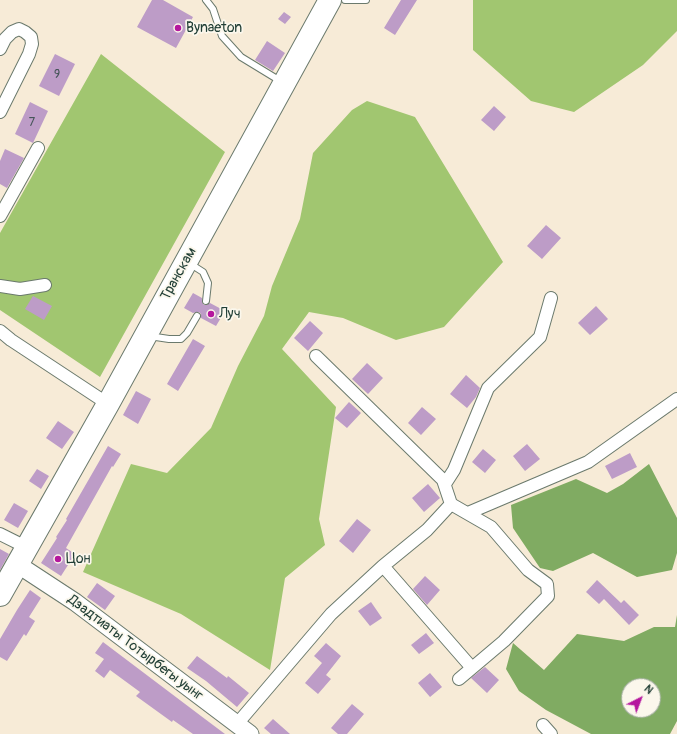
<!DOCTYPE html>
<meta charset="utf-8">
<style>
body{margin:0}
#map{position:relative;width:677px;height:734px;overflow:hidden;background:#f7ebd7;font-family:Pangolin,sans-serif}
canvas{display:block}
.north{position:absolute;left:621px;top:678px;width:40px;height:40px;box-sizing:border-box;background:#fbf7ec;border:1px solid #a3ada2;border-radius:50%;rotate:42deg;font-size:11px;font-weight:700;line-height:16px;text-align:center;color:#1f3d34}
.north::after{content:'';display:block;margin:auto;width:14px;height:18px;background:#b5179e;clip-path:polygon(50% 0,100% 100%,50% 72%,0 100%)}
</style>
<div id="map">
<canvas width="677" height="734"></canvas>
<div class="north">N</div>
</div>
<script>
const context = document.querySelector('canvas').getContext('2d');
context.lineJoin = 'round';
function paint(path, color) { context.fillStyle = color; context.fill(path, 'evenodd'); }
const toPath = rows => new Path2D(rows.map(r => 'M' + r).join(''));
function trace(path, color, width, dash) { context.strokeStyle = color; context.lineWidth = width; context.lineCap = dash ? 'butt' : 'round'; context.setLineDash(dash || []); context.stroke(path); }
function drawText(font, color, halo, rows, align = 'center') {
  context.font = font + ' Pangolin,sans-serif'; context.lineWidth = 3.5; context.setLineDash([]); context.textBaseline = 'middle'; context.strokeStyle = halo; context.fillStyle = color; for (const [text, x, y, turn = 0] of rows) {
    context.save(); context.translate(x, y); context.rotate((+turn || 0) * Math.PI / 180); context.textAlign = isNaN(turn) ? turn : align; if (halo) context.strokeText(text, 0, 0); context.fillText(text, 0, 0); context.restore();
  }
}
const green = toPath([
 [473,0,677,0,677,31,643,65,574,112,531,101,473,50],
 [101,54,225,152,100,377,0,310,0,233],
 [367,101,415,117,503,262,444,327,396,340,343,318,309,312,282,349,336,407,319,519,325,545,285,578,270,670,181,614,83,572,131,464,167,473,211,428,238,366,264,316,272,286,300,219,313,153,352,110]
]);
const forest = toPath([
 [649,464,677,518,677,553,672,570,637,577,593,553,553,571,540,568,513,528,511,505,576,479,607,493,623,484],
 [677,615,677,721,670,734,591,734,546,710,519,691,506,669,513,643,544,670,577,634,624,641,654,627,675,627],
 [629,686,653,686,653,710,629,710]
]);
const building = toPath([
 [152,0,163,0,193,17,176,48,137,27],
 [401,0,417,0,395,35,384,28],
 [284,12,291,17,285,24,278,19],
 [267,41,285,53,273,71,255,60],
 [55,54,75,64,59,96,39,86],
 [30,102,48,111,33,143,15,134],
 [494,106,506,117,494,131,481,120],
 [5,149,24,158,7,188,0,184,0,161],
 [546,225,561,238,542,259,527,246],
 [193,293,202,298,202,302,204,305,207,305,210,303,225,311,216,326,201,318,201,314,199,312,197,312,193,313,184,308],
 [33,296,52,306,44,320,25,309],
 [596,306,608,319,590,335,578,323],
 [310,321,323,333,308,351,294,338],
 [193,339,205,346,178,391,167,384],
 [367,363,383,378,368,394,352,379],
 [466,375,480,388,476,397,467,408,450,394],
 [136,391,151,399,138,424,123,415],
 [349,402,361,413,347,428,335,418],
 [422,407,436,419,421,435,408,423],
 [58,421,74,432,62,449,46,438],
 [527,444,540,459,525,471,513,456],
 [108,446,121,454,113,467,112,466,66,548,75,554,61,576,41,563,57,538,56,537,67,520,66,519],
 [483,449,496,460,485,473,472,462],
 [630,453,637,467,612,479,605,466],
 [37,469,49,476,41,489,29,481],
 [428,484,440,498,424,512,412,498],
 [14,503,28,511,18,528,4,520],
 [357,519,371,530,353,553,339,541],
 [0,549,9,554,0,570],
 [425,576,440,590,427,605,413,589],
 [597,580,621,603,624,600,639,615,629,625,604,599,599,604,586,592],
 [97,583,115,596,105,610,87,597],
 [30,590,41,598,29,617,35,621,26,636,24,634,7,661,0,657,0,639,17,610],
 [371,602,382,618,370,626,358,611],
 [426,633,434,643,419,654,411,645],
 [103,642,201,716,225,734,193,734,173,720,172,722,136,696,140,692,110,670,104,678,95,671,104,659,95,653],
 [326,643,341,656,326,675,331,679,318,694,305,683,322,663,314,656],
 [197,656,227,678,228,676,249,693,237,707,206,681,187,668],
 [485,667,499,680,487,693,471,678],
 [430,673,442,687,430,697,418,683],
 [352,704,364,714,347,734,338,734,331,728],
 [273,719,290,734,271,734,264,728]
]);
const lane = toPath([
 [206,0,213,9,222,36,241,57,282,82],
 [345,0,366,0],
 [189,263,203,272,208,283,206,301],
 [149,336,169,339,181,339,187,333,197,316]
]);
const street = toPath([
 [0,49,5,39,12,32,19,29,25,32,31,37,32,44,29,54,0,112],
 [0,216,38,148],
 [0,286,20,289,45,285],
 [0,331,11,340,108,404],
 [316,356,443,480,451,504],
 [445,484,454,470,488,388,540,337,551,298],
 [468,513,588,462,677,399],
 [0,534,26,547],
 [383,566,472,668],
 [237,724,331,614,383,566,427,530,451,504,491,527,528,570,547,584,548,596,504,641,459,679],
 [543,725,551,734]
]);
const secondary = toPath([
 [17,564,75,602,250,734]
]);
const highway = toPath([
 [0,595,108,404,330,0]
]);
const markers = [
 [178,28,4,"#b5179e"],
 [211,314,4,"#b5179e"],
 [58,559,4,"#b5179e"]
];
const numberNames = [
 ["9",57,75],
 ["7",32,123]
];
const poiNames = [
 ["Bynaeton",186,28],
 ["Луч",219,314],
 ["Цон",66,559]
];
const streetNames = [
 ["Транскам",179,274,-61],
 ["Дзадтиаты Тотырбегы уынг",135,648,37]
];
paint(green, '#a1c670');
paint(forest, '#80ab62');
paint(building, '#bd9cc7');
trace(lane, '#6b7a6d', 8);
trace(street, '#6b7a6d', 14);
trace(secondary, '#6b7a6d', 19);
trace(highway, '#6b7a6d', 24);
trace(lane, '#fff', 6);
trace(street, '#fff', 12);
trace(secondary, '#fff', 17);
trace(highway, '#fff', 22);
for (const [x, y, r, color] of markers) { const dot = new Path2D(); dot.arc(x, y, r, 0, 2 * Math.PI); context.fillStyle = color; context.fill(dot); trace(dot, '#fbf7ec', 1.5); }
drawText('12px', '#465559', null, numberNames);
drawText('14px', '#1f3d34', '#fbf7ec', poiNames, 'left');
drawText('14px', '#1f3d34', '#fbf7ec', streetNames);
</script>
